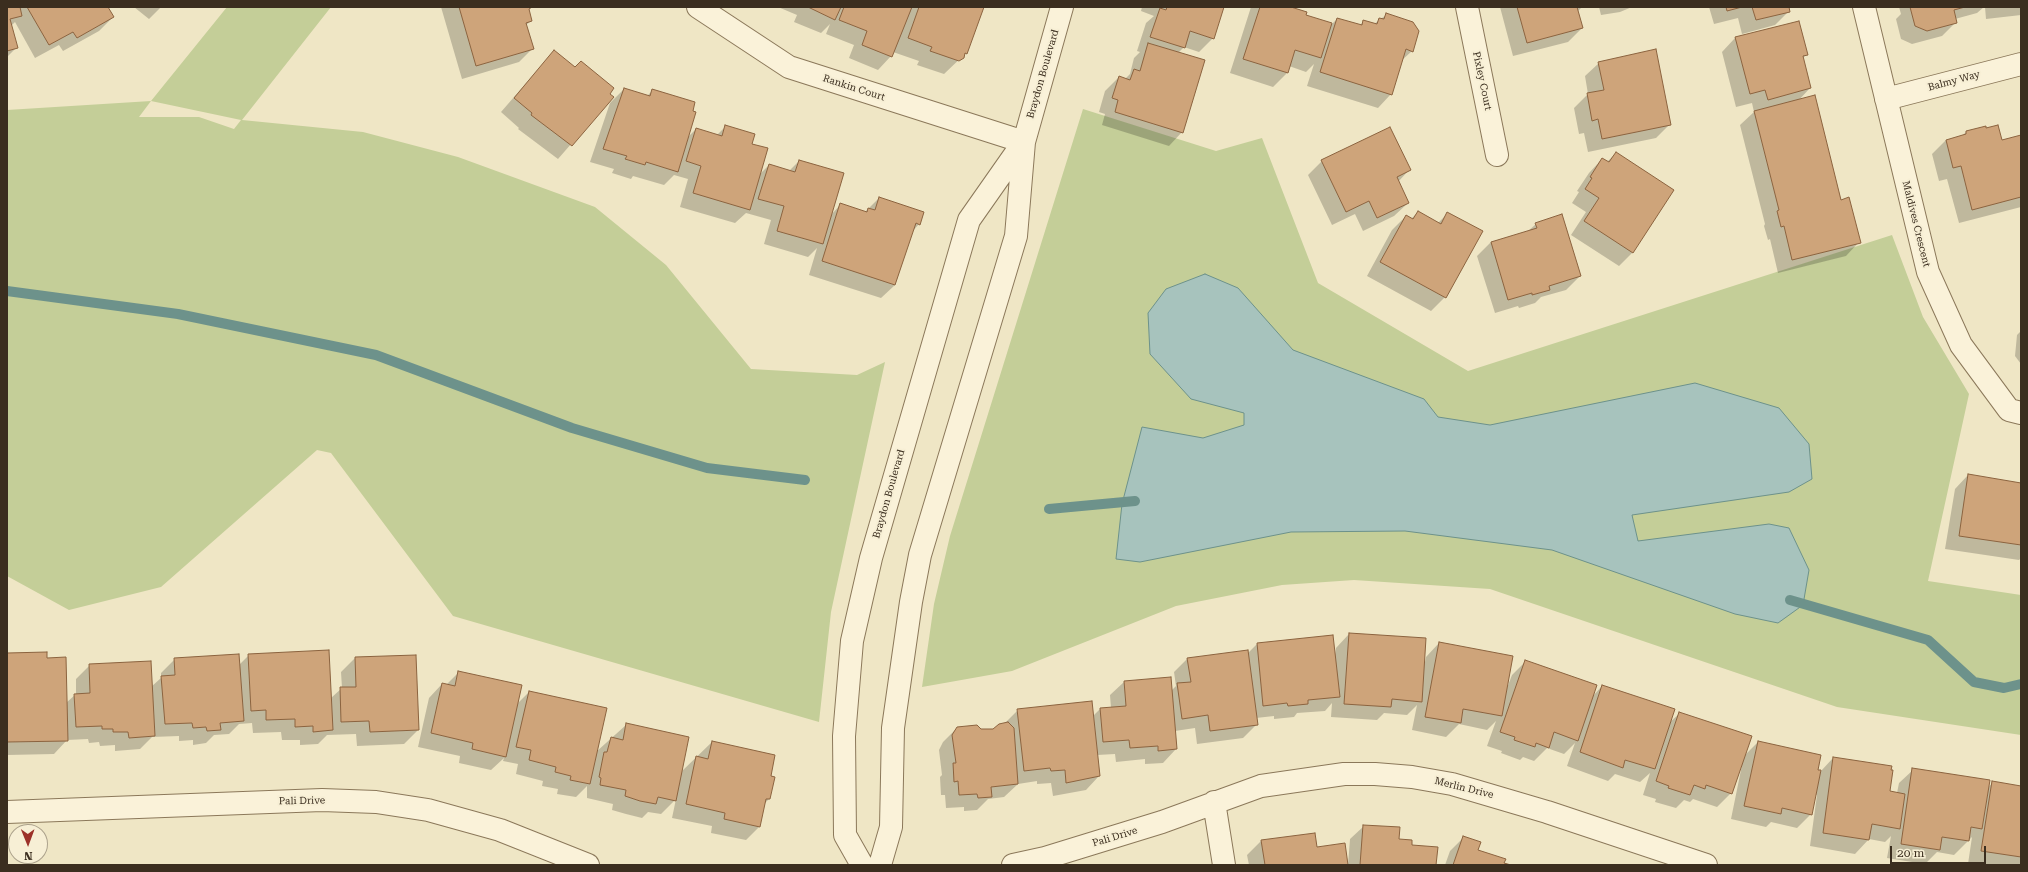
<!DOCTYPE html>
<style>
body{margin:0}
#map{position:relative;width:2028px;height:872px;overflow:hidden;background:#efe6c5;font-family:"Roboto Serif",serif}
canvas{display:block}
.frame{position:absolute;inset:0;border:8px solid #3b2e1f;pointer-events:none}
.north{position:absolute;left:8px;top:824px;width:40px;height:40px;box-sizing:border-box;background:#f7efd5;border:1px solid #aca28c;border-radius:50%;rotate:179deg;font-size:11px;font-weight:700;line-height:16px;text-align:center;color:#3b2e1f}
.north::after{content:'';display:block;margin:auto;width:14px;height:18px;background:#9c3129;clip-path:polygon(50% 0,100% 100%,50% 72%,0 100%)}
.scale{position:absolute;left:1890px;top:846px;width:96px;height:18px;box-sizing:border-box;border:2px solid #3b2e1f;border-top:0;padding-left:5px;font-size:12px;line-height:14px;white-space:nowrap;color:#3b2e1f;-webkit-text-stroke:3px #f7efd5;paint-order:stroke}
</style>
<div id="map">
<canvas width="2028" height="872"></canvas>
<div class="frame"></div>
<div class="north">N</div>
<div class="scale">20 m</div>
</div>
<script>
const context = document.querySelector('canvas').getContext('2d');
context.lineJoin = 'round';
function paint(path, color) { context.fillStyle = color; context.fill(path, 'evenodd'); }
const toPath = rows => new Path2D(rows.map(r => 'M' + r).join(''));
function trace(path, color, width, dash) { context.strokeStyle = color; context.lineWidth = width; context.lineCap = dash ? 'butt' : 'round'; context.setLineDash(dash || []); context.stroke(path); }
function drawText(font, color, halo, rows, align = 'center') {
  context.font = font + ' "Roboto Serif",serif'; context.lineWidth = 4; context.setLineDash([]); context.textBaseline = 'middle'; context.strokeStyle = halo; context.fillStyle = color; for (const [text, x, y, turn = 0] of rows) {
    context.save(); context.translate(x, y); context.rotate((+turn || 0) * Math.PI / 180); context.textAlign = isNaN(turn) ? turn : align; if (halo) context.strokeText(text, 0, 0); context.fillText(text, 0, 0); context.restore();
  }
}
const green = toPath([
 [227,7,331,7,242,120,363,132,458,157,595,207,666,265,751,369,857,375,885,362,831,612,819,722,453,616,331,453,317,450,161,587,69,610,7,576,7,110,151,101],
 [151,101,241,120,234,129,199,117,139,117],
 [1083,109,1216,151,1262,138,1318,283,1468,371,1892,235,1923,317,1969,394,1928,581,2021,595,2021,735,1837,707,1490,589,1354,580,1282,585,1176,606,1012,671,922,687,934,604,950,536]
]);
const water = toPath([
 [1205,274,1238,288,1293,350,1424,399,1438,417,1490,425,1695,383,1779,408,1809,444,1812,479,1789,492,1632,515,1638,541,1769,524,1789,528,1809,570,1803,605,1778,623,1735,614,1552,550,1405,531,1291,532,1140,562,1116,559,1122,504,1142,427,1203,438,1244,425,1244,413,1191,399,1150,354,1148,313,1166,289,1205,274]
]);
const shadow = toPath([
 [7,7,107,7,113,17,99,31,63,51,59,45,35,58,15,22,11,26,16,48,7,57],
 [134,7,161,7,149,19],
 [441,7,531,7,528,10,531,21,526,25,533,48,519,62,462,79],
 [778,7,983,7,966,53,944,74,917,65,919,61,893,52,891,56,878,70,849,58,854,45,826,34,830,24,821,33,794,22,797,15],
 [1142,7,1223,7,1213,38,1199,52,1184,47,1178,53,1182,132,1169,146,1102,125,1105,114,1099,112,1105,91,1119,77,1125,79,1130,74,1134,58,1140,52,1137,51,1146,23,1154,16,1141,11],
 [1251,7,1288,7,1304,16,1332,24,1337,19,1360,25,1364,21,1374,24,1386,15,1412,51,1401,61,1391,94,1378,108,1307,86,1314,64,1306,72,1289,66,1287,73,1273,87,1230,73],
 [1500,7,1582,7,1577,12,1582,28,1568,42,1513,56],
 [1599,7,1632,7,1620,12,1601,15],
 [1709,7,1788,7,1789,11,1775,25,1742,34,1738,18,1714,24],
 [1899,7,1984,7,1977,13,1955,19,1956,22,1942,36,1912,44,1901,39,1896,19,1901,14],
 [1985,7,2021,7,2021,15,1986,19],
 [1735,38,1807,54,1803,58,1810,88,1798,101,1859,242,1846,256,1778,273,1770,239,1768,240,1764,226,1765,224,1740,125,1754,112,1752,103,1736,107,1722,52],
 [554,51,612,97,558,159,518,129,519,128,501,112],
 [1599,63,1670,124,1656,138,1588,152,1584,133,1579,134,1574,108,1588,94,1585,76],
 [624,89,647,96,652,91,687,138,696,129,717,135,726,126,751,144,759,175,769,165,789,171,799,161,831,215,841,204,865,212,879,198,919,224,912,232,895,285,881,298,809,275,817,248,808,257,764,244,771,220,746,213,735,223,680,207,688,179,674,175,664,185,633,176,631,179,612,173,614,169,590,162,610,103],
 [1966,132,2001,141,2021,136,2021,207,1959,223,1947,179,1939,181,1932,154,1946,140,1962,136],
 [1616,153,1633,252,1619,266,1571,235,1586,212,1572,203,1579,192,1577,191,1589,173,1602,159,1607,162],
 [1322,161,1409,170,1398,182,1408,203,1394,216,1363,231,1355,214,1332,225,1308,175],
 [1418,212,1438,223,1448,213,1445,297,1431,311,1367,276,1392,230,1406,216,1411,219],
 [1536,224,1580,276,1566,290,1541,297,1535,303,1519,308,1518,306,1495,313,1477,256,1491,242,1527,232],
 [2021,331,2021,364,2015,356,2017,335],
 [1968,475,2021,484,2021,558,2019,560,1945,549,1955,489],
 [1349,634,1425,662,1426,657,1439,643,1507,688,1512,675,1526,661,1593,696,1602,686,1669,723,1680,713,1744,756,1758,742,1817,770,1821,771,1833,758,1889,792,1897,793,1899,783,1913,770,1987,788,1993,783,2021,787,2021,864,1968,864,1972,837,1954,855,1937,852,1925,864,1887,858,1891,836,1885,842,1869,839,1855,854,1810,846,1817,795,1815,794,1811,814,1797,828,1771,822,1766,827,1731,819,1742,765,1731,793,1717,807,1693,799,1690,802,1684,800,1676,808,1655,802,1656,799,1643,795,1650,773,1640,782,1615,774,1608,781,1567,766,1575,743,1564,754,1547,748,1534,761,1523,757,1520,760,1501,753,1502,751,1487,746,1496,721,1487,730,1459,724,1446,737,1412,730,1417,705,1407,715,1384,713,1377,720,1331,717,1332,703,1325,711,1297,713,1294,717,1274,719,1274,716,1256,718,1257,724,1243,738,1197,744,1195,728,1175,731,1176,749,1163,763,1145,764,1145,759,1116,762,1115,754,1097,755,1099,776,1086,790,1053,796,1051,783,1037,784,1037,781,1018,784,1004,797,988,799,977,810,964,811,964,807,946,808,945,795,941,795,940,777,942,775,939,750,943,742,957,728,993,730,1004,724,1018,710,1093,716,1100,709,1111,708,1110,695,1124,682,1170,678,1171,691,1176,686,1174,672,1188,658,1248,653,1257,644,1332,636,1335,655,1336,648],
 [7,654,46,659,66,703,76,694,76,679,90,665,151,687,161,678,161,673,175,659,239,665,249,655,331,698,342,688,341,672,355,658,418,730,404,744,357,746,356,734,327,735,318,744,300,745,300,740,282,740,281,732,253,733,252,723,239,724,229,734,214,735,206,743,193,745,193,740,179,741,179,736,152,737,140,749,115,751,115,745,100,746,99,742,89,743,88,739,67,740,54,754,7,755],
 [459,672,517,704,529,692,596,752,626,725,681,772,712,742,769,777,769,799,765,803,759,827,746,840,711,833,712,826,672,818,676,799,661,814,648,812,642,818,626,814,612,810,613,804,587,798,587,786,576,797,557,794,558,789,542,786,543,781,516,774,518,764,503,761,504,758,491,770,459,763,460,756,418,747,429,698,442,684,446,685],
 [1364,826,1411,845,1435,865,1249,865,1247,855,1261,841,1316,848,1348,865,1350,839],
 [1464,837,1477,850,1508,865,1445,865,1450,851]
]);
const stream = toPath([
 [7,291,178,314,376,355,572,428,707,468,805,480],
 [1049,509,1135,501],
 [1790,600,1928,640,1974,682,2004,688,2021,684]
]);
const building = toPath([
 [7,7,20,7,22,16,10,19,18,48,7,51,7,7],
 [27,7,108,7,114,17,77,38,73,32,49,45,27,7],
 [459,7,532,7,529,9,532,21,526,23,534,49,476,66,459,7],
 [808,7,841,7,835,20,808,7],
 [844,7,912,7,892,57,862,45,867,31,839,20,844,7],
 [919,7,984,7,967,54,965,53,964,58,959,61,930,51,932,47,908,38,919,7],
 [1167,7,1224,7,1214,39,1190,31,1185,48,1150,37,1160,8,1166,10,1167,7],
 [1260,7,1291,7,1307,12,1306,15,1332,23,1321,58,1295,50,1288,73,1243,59,1260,7],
 [1517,7,1577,7,1583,28,1527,43,1517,7],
 [1726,7,1742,7,1727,11,1726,7],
 [1752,7,1789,7,1790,12,1756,20,1752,7],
 [1910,7,1965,7,1954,10,1957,23,1927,31,1915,26,1910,7],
 [1386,13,1413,22,1419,31,1413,52,1406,49,1392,95,1320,72,1337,18,1362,25,1363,20,1377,24,1379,18,1384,19,1386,13],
 [1799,21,1808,55,1803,56,1811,88,1768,100,1765,90,1750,94,1735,37,1799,21],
 [1148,43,1205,60,1183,133,1115,112,1118,100,1112,98,1119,76,1130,80,1134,69,1140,71,1148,43],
 [1656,49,1671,125,1602,139,1598,119,1592,121,1587,93,1604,90,1598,62,1656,49],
 [554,50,575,67,581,61,614,88,610,94,614,97,572,146,531,115,532,113,514,98,554,50],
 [624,88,650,96,652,89,695,102,693,111,696,112,678,172,646,162,645,165,625,159,627,156,603,149,624,88],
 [1815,95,1841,200,1849,197,1861,243,1792,260,1784,226,1781,227,1777,211,1779,210,1754,111,1815,95],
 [725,125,755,134,752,144,768,148,750,210,693,193,701,166,686,161,696,128,722,136,725,125],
 [1998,125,2002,140,2021,135,2021,197,1972,210,1961,166,1953,168,1946,140,1966,134,1966,131,1986,126,1986,128,1998,125],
 [1390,127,1411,170,1397,177,1409,203,1377,218,1369,201,1346,212,1321,160,1390,127],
 [1616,152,1674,190,1633,253,1584,221,1599,198,1585,189,1592,178,1590,177,1602,158,1609,162,1616,152],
 [799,160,844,173,823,244,777,231,784,206,758,199,769,164,795,172,799,160],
 [879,197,924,212,920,225,916,223,895,285,822,261,840,203,867,212,868,208,875,210,879,197],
 [1418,211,1441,224,1447,212,1483,231,1446,298,1380,262,1406,215,1413,219,1418,211],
 [1562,214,1581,276,1549,286,1550,290,1532,295,1532,293,1508,300,1491,242,1537,228,1535,223,1562,214],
 [1968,474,2021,483,2021,545,1959,536,1968,474],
 [1349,633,1426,638,1422,702,1392,699,1391,707,1344,704,1349,633],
 [1333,635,1340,697,1308,700,1308,704,1288,706,1287,703,1263,706,1257,643,1333,635],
 [1439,642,1513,656,1502,716,1463,709,1461,723,1425,717,1439,642],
 [329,650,333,730,313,732,313,726,295,727,295,719,266,720,266,710,251,711,248,654,329,650],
 [1248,650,1258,725,1210,731,1208,715,1182,719,1177,683,1191,682,1187,658,1248,650],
 [47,652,47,658,66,657,68,741,7,742,7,653,47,652],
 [239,654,244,721,220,723,221,730,207,731,206,727,193,728,192,723,165,724,161,676,175,675,174,658,239,654],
 [416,655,419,730,370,732,369,721,341,722,340,687,356,687,355,657,416,655],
 [1525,660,1597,685,1578,741,1554,732,1549,748,1536,743,1535,747,1514,740,1515,737,1500,732,1525,660],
 [151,661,155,736,129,738,128,732,113,732,113,729,102,729,102,726,76,727,74,694,90,693,89,664,151,661],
 [458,671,522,685,506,757,472,749,473,743,431,733,442,683,455,686,458,671],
 [1171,677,1177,749,1158,751,1158,746,1130,748,1129,740,1103,742,1100,708,1126,706,1124,681,1171,677],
 [1602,685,1675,709,1655,769,1625,760,1623,768,1580,752,1602,685],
 [529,691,607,708,590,784,570,780,571,776,555,772,556,767,529,760,531,750,516,747,529,691],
 [1092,701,1100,776,1066,783,1065,770,1051,771,1050,768,1024,771,1017,709,1092,701],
 [1679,712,1752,736,1732,794,1706,785,1705,789,1694,785,1690,795,1668,788,1669,786,1656,781,1679,712],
 [1008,722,1014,728,1018,784,991,787,992,797,978,798,977,794,959,795,958,781,954,782,953,763,956,763,952,735,957,727,977,725,981,729,993,729,999,724,1008,722],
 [626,723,689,737,676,801,658,797,656,804,640,801,625,796,626,790,600,785,601,778,599,777,604,752,607,752,611,737,623,740,626,723],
 [712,741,775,755,771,776,775,777,770,799,766,799,760,827,724,819,725,813,686,804,696,756,708,759,712,741],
 [1758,741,1821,755,1818,770,1821,770,1812,815,1782,808,1781,814,1744,806,1758,741],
 [1833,757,1892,766,1891,770,1893,770,1890,791,1905,794,1900,829,1872,824,1869,840,1823,833,1833,757],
 [1912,768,1990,780,1982,829,1971,827,1969,841,1942,837,1940,850,1901,844,1912,768],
 [1992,781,2021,786,2021,857,1981,851,1992,781],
 [1363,825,1400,827,1399,839,1412,840,1412,845,1438,847,1436,865,1360,865,1363,825],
 [1315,833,1317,847,1345,843,1348,865,1265,865,1261,840,1315,833],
 [1463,836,1481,842,1478,850,1506,859,1504,863,1511,865,1453,865,1463,836]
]);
const minor = toPath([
 [698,7,789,67,1024,142],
 [1467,7,1497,155],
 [1864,7,1928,272,1961,345,2009,410,2021,413],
 [1886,99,2021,64],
 [1214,802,1224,865],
 [7,812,322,800,376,802,428,810,500,830,588,865],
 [862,865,845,835,844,736,852,641,871,558,969,220,1023,143],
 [880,865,891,827,893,728,911,602,920,555,1016,236,1024,142,1062,7],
 [1013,865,1045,858,1162,822,1261,786,1344,774,1375,774,1412,777,1452,784,1547,812,1706,865]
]);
const streetNames = [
 ["Braydon Boulevard",1043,74,-74],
 ["Pixley Court",1482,81,78],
 ["Balmy Way",1954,81,-15],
 ["Rankin Court",854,88,18],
 ["Maldives Crescent",1916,224,76],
 ["Braydon Boulevard",889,494,-74],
 ["Merlin Drive",1464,788,14],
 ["Pali Drive",302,801,-1],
 ["Pali Drive",1115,837,-17]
];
paint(green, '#c4ce98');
paint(water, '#a7c3bd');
trace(water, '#6d928b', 1);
paint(shadow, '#0003');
trace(stream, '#6d928b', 10);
paint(building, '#cea47a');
trace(building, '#8b633f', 1);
trace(minor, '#8b785a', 24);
trace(minor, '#faf2d9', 22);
drawText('10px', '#3b2e1f', '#f7efd5', streetNames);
</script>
